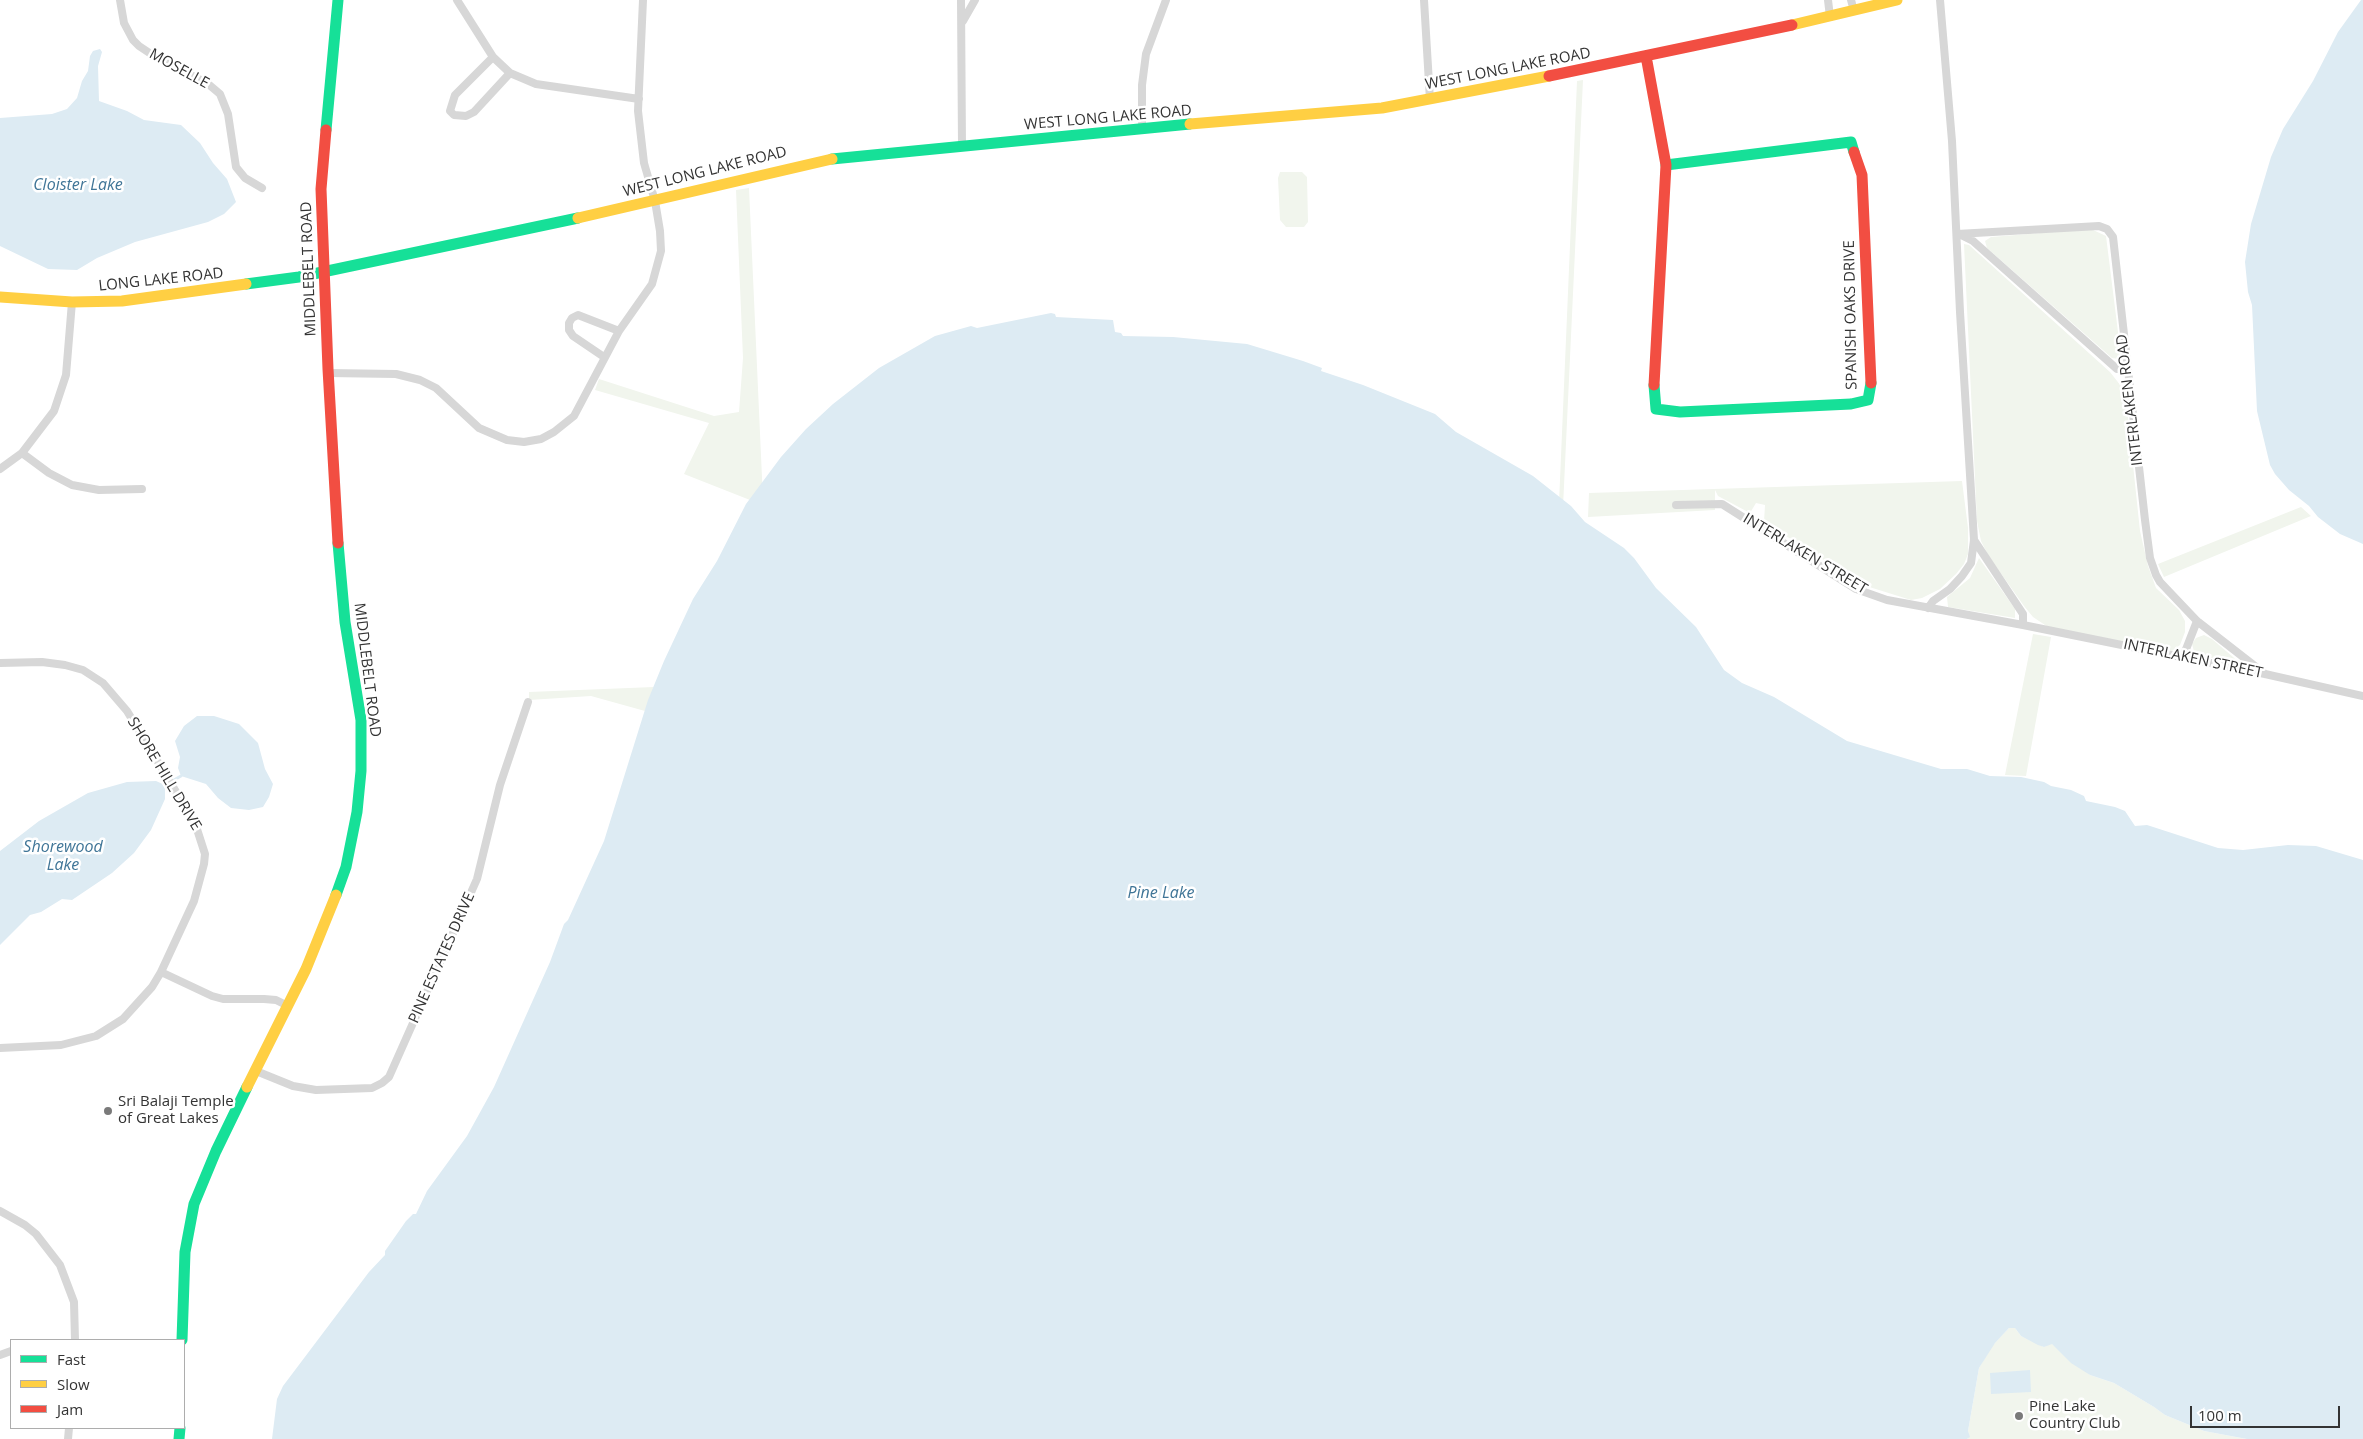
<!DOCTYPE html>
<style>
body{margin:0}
#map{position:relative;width:2363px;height:1439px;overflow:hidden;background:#fff;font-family:"Open Sans",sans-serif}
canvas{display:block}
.legend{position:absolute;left:10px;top:1339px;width:175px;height:90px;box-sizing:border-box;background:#fff;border:1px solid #adadad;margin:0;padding:6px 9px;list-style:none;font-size:15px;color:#333}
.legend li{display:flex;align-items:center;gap:10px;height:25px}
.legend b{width:25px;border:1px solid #adadad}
.scale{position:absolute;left:2190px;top:1406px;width:150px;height:22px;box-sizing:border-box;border:2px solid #333;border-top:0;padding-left:6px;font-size:15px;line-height:18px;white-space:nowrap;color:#333;-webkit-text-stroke:4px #fff;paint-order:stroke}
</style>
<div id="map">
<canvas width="2363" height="1439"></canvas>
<ul class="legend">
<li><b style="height:6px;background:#16e098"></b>Fast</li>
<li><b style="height:6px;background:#ffcf43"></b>Slow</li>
<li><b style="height:6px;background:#f24e42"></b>Jam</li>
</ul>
<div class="scale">100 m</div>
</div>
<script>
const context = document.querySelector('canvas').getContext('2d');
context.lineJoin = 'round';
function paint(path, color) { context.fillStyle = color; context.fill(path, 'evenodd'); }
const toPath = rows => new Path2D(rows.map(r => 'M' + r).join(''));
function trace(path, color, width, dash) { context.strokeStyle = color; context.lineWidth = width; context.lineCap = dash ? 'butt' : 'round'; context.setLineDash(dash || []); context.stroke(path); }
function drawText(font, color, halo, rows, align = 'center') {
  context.font = font + ' "Open Sans",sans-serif'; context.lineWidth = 5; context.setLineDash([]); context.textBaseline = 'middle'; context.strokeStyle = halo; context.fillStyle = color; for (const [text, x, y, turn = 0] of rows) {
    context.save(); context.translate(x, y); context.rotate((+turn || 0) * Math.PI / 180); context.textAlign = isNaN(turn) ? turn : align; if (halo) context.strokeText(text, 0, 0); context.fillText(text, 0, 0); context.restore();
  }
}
const green = toPath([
 [1583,80,1563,507,1559,503,1577,81],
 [1280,172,1302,172,1307,177,1308,222,1304,227,1286,227,1280,220,1278,178],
 [749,188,763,500,750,500,684,474,709,423,595,390,599,379,714,416,739,412,743,358,736,190],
 [2091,229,2106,236,2121,356,2119,359,2112,358,1987,248,1985,241,1991,237],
 [1964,244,1969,245,2110,372,2121,386,2127,408,2140,531,2148,566,2156,588,2179,610,2185,621,2185,632,2180,645,2172,651,2048,627,2033,617,2024,606,1988,555,1981,541,1977,521],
 [1962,481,1968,528,1968,554,1964,564,1956,574,1940,589,1922,598,1911,600,1863,585,1764,522,1765,505,1756,503,1750,513,1718,496,1715,490,1715,510,1588,517,1589,493],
 [2301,507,2311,516,2164,577,2158,564],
 [1979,558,2015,609,2015,618,1948,607,1947,597,1970,578],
 [2033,634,2051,637,2026,776,2005,775],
 [2204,635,2212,639,2240,663,2195,655,2192,644,2196,638],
 [654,687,645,711,591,696,529,700,529,692],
 [2009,1328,2015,1328,2021,1336,2044,1347,2051,1343,2090,1375,2114,1383,2154,1407,2165,1415,2204,1431,2247,1439,1967,1439,1969,1437,1968,1431,1979,1368,1990,1348]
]);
const water = toPath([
 [2361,0,2363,0,2363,544,2340,534,2318,517,2309,506,2289,490,2275,474,2270,465,2257,411,2252,305,2248,292,2245,262,2251,224,2271,157,2283,129,2313,81,2338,32],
 [100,49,102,52,98,66,99,101,127,111,144,120,181,125,200,143,213,163,227,179,236,202,224,214,208,222,135,242,97,258,77,270,48,269,0,246,0,118,52,114,67,109,77,98,82,81,88,71,90,56,93,51],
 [1051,313,1055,314,1056,317,1113,320,1115,332,1121,333,1123,336,1173,337,1247,344,1303,361,1322,368,1321,371,1363,385,1435,414,1456,432,1533,476,1571,506,1585,522,1624,548,1634,558,1656,588,1696,627,1724,670,1742,683,1774,697,1847,741,1941,769,1967,769,1990,776,2021,777,2044,782,2051,786,2071,790,2084,796,2086,801,2115,807,2125,811,2135,826,2147,825,2218,848,2243,850,2288,845,2316,846,2363,860,2363,1439,2247,1439,2204,1431,2165,1415,2154,1407,2114,1383,2090,1375,2071,1363,2052,1344,2044,1347,2038,1345,2021,1336,2015,1328,2009,1328,1995,1343,1979,1368,1968,1431,1970,1437,1967,1439,272,1439,277,1399,283,1386,369,1272,385,1255,385,1251,406,1221,413,1214,416,1214,427,1191,467,1136,494,1087,550,962,564,924,568,920,604,841,648,700,664,661,693,599,717,561,746,504,781,457,806,429,833,404,879,368,935,336,971,326,977,328],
 [197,716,214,716,239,724,258,743,265,769,273,784,269,797,263,807,249,810,231,808,218,798,206,784,181,776,178,768,180,757,175,741,184,726],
 [156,781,165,785,165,799,151,830,134,853,112,873,72,900,62,899,41,912,30,915,0,945,0,851,39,821,88,793,127,782],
 [2030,1370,2031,1392,1991,1394,1990,1373]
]);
const stream = toPath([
 [165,785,181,776]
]);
const street = toPath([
 [120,0,124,23,133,40,139,46,157,58,207,83,220,94,228,114,236,167,245,178,262,188],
 [457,0,493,57,510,73,536,84,639,99],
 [961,0,962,146],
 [1424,0,1430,100],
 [1828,0,1830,17],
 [1851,0,1854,11],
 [963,21,975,0],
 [493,57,455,95,450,111,454,115,466,116,474,112,510,73],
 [1142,128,1142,85,1146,54,1166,0],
 [1957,234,2099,226,2107,229,2113,237,2145,520,2150,558,2156,575,2160,582,2197,621,2265,674],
 [1959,234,1973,241,2117,369,2127,368],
 [604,357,573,336,569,330,569,323,572,318,578,315,619,331],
 [328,373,396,374,420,380,436,388,479,428,507,440,524,442,541,439,554,432,574,416,619,331,652,284,661,251,660,231,655,201,644,163,638,111,643,0],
 [22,453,49,473,72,485,99,490,142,489],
 [0,469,22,453,54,411,66,375,72,302],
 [1676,505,1722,504,1856,589,1887,600,2023,625],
 [1974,540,2023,614,2023,625,2265,674,2363,696],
 [1928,608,1933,601,1950,589,1962,576,1971,563,1974,540,1960,312,1952,141,1940,0],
 [2183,657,2197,621],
 [0,663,42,662,65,665,83,670,103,683,127,711,195,823,205,854,204,864,194,901,161,972],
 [0,1048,61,1045,96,1036,123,1019,152,987,161,972,212,996,223,999,264,999,276,1000,288,1006],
 [256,1071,293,1086,316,1090,372,1088,382,1083,389,1077,477,879,500,785,528,702],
 [0,1211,25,1225,36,1234,60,1265,74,1302,75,1340],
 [0,1355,11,1351],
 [68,1439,69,1428]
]);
const fast = toPath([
 [326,130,338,0],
 [832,159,1190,124],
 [1666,165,1851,142,1854,152],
 [246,284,299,277,578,218],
 [1654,385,1656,409,1680,412,1851,404,1868,400,1871,383],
 [336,895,346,867,357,812,361,771,361,720,345,622,338,543],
 [182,1340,185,1252,194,1204,216,1151,247,1087],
 [179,1439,180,1428]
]);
const slow = toPath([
 [1792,25,1897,0],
 [1190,124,1382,108,1549,76],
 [578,218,832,159],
 [0,297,72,302,122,301,246,284],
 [247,1087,306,969,336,895]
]);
const jam = toPath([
 [1646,56,1666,165,1654,385],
 [1549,76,1792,25],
 [326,130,321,189,328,369,338,543],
 [1854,152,1862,175,1871,383]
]);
const markers = [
 [108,1111,5,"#7a7a7a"],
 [2019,1416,5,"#7a7a7a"]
];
const streetNames = [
 ["MOSELLE",179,69,29],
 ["WEST LONG LAKE ROAD",1508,69,-11],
 ["WEST LONG LAKE ROAD",1108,118,-5],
 ["WEST LONG LAKE ROAD",705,172,-14],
 ["MIDDLEBELT ROAD",309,269,-92],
 ["LONG LAKE ROAD",161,280,-6],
 ["SPANISH OAKS DRIVE",1851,315,-91],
 ["INTERLAKEN ROAD",2130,400,-97],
 ["INTERLAKEN STREET",1805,554,31],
 ["INTERLAKEN STREET",2193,659,12],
 ["MIDDLEBELT ROAD",367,670,83],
 ["SHORE HILL DRIVE",164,774,59],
 ["PINE ESTATES DRIVE",442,958,-66]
];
const poiNames = [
 ["Sri Balaji Temple",118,1102],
 ["of Great Lakes",118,1119],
 ["Pine Lake",2029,1407],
 ["Country Club",2029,1424]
];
const waterNames = [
 ["Cloister Lake",78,185],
 ["Shorewood",63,847],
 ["Lake",63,865],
 ["Pine Lake",1161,893]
];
paint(green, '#f1f5ed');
paint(water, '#ddebf3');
trace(stream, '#ddebf3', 3);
trace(street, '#d7d7d7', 8);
trace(fast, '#16e098', 11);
trace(slow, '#ffcf43', 11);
trace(jam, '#f24e42', 11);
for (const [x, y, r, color] of markers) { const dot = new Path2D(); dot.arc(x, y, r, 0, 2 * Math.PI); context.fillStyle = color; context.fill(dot); trace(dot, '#fff', 2); }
drawText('15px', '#333', '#fff', streetNames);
drawText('15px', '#333', '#fff', poiNames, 'left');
drawText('italic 16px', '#3f7597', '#fff', waterNames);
</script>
